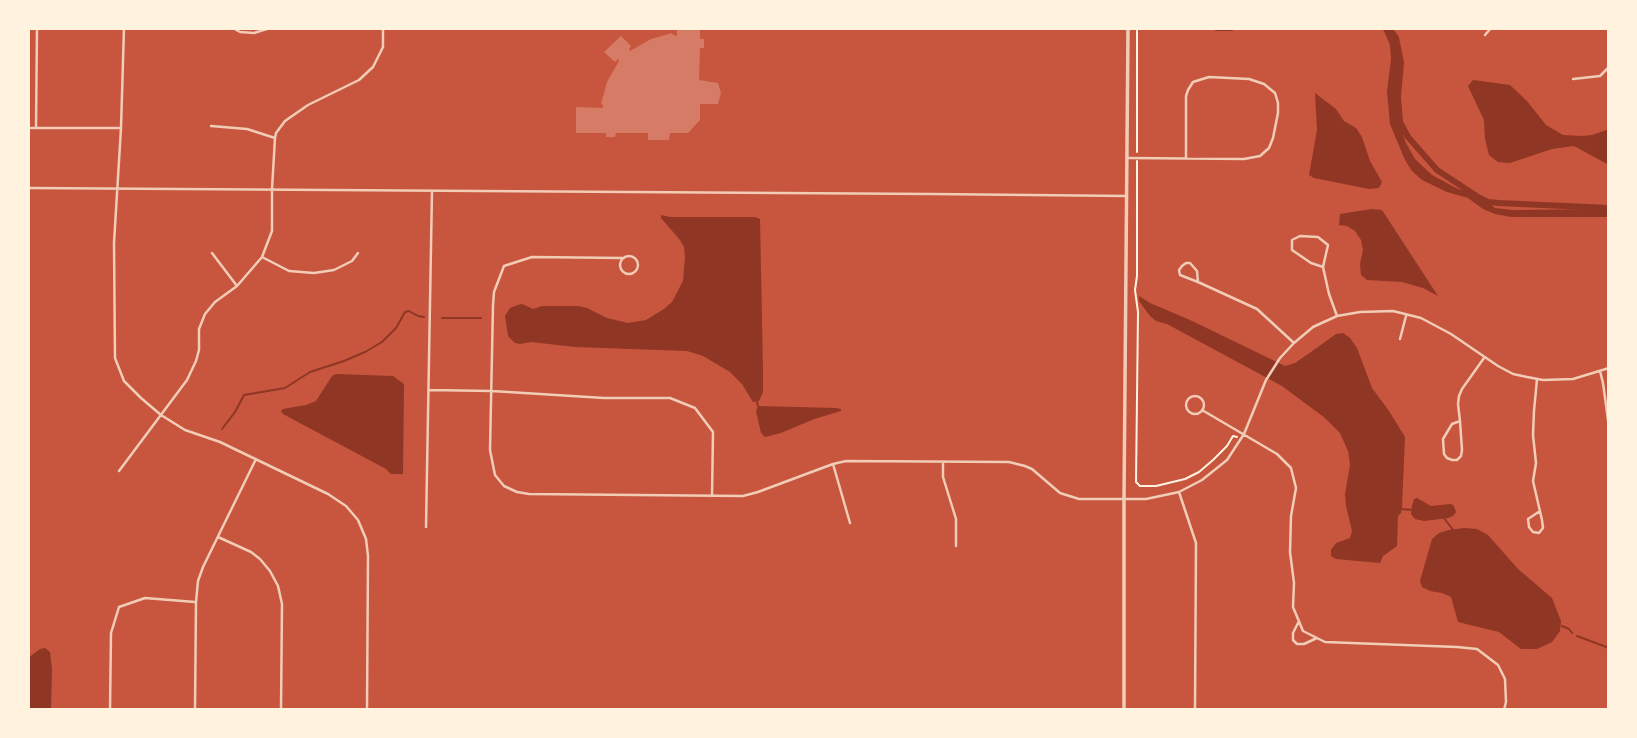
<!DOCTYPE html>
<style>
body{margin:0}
#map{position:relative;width:1637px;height:738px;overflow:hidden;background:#c8553d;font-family:"Archivo Narrow",sans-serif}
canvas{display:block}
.frame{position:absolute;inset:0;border:30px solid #fff3e0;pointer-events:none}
</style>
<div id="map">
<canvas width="1637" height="738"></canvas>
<div class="frame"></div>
</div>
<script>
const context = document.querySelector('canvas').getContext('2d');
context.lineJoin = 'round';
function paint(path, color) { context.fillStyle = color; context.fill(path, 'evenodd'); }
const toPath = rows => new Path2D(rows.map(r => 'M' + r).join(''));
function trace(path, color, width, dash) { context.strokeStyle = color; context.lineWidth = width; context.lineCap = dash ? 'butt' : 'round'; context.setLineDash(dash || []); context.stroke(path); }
const water = toPath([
 [1381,28,1391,28,1393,30,1400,57,1396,97,1399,122,1406,143,1415,159,1432,175,1458,189,1477,194,1495,208,1513,210,1609,209,1609,217,1511,217,1495,214,1483,209,1468,198,1447,192,1422,180,1412,171,1405,160,1390,124,1387,91,1391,59,1390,45,1384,31],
 [1473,80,1510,85,1527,101,1546,125,1563,135,1582,136,1592,135,1609,129,1609,165,1574,146,1552,149,1510,163,1498,162,1489,155,1485,139,1484,120,1468,86],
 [1315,93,1336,109,1344,121,1356,128,1362,137,1370,161,1382,182,1379,188,1369,189,1314,178,1309,175,1317,130],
 [1372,209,1382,210,1438,296,1423,288,1402,282,1367,280,1361,275,1360,264,1363,250,1361,240,1355,231,1347,226,1339,225,1340,214],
 [661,215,670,217,755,217,760,219,763,370,763,392,759,401,753,402,742,384,730,372,703,356,687,351,575,347,531,342,520,344,515,343,508,336,505,316,510,308,518,305,522,304,533,309,542,306,579,306,587,308,607,318,628,323,646,320,664,309,672,302,683,281,685,257,684,247,680,240,661,218],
 [1139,296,1150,303,1190,320,1285,366,1295,363,1311,352,1336,334,1343,333,1350,338,1357,348,1372,388,1389,411,1405,437,1402,507,1401,513,1398,516,1397,546,1383,556,1380,563,1336,559,1331,556,1331,550,1336,543,1350,538,1352,531,1346,506,1345,494,1350,465,1348,451,1340,433,1325,418,1282,386,1167,324,1156,321,1150,316,1139,301],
 [336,374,393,376,404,384,403,474,391,474,386,469,283,414,281,411,283,409,306,405,316,401,332,376],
 [758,406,836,408,841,409,841,411,814,419,781,433,765,437,761,433,756,411],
 [1417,498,1431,506,1451,504,1454,506,1456,512,1453,516,1448,518,1424,521,1415,519,1411,514,1412,506,1414,499],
 [1464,528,1477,529,1488,535,1518,569,1552,598,1561,621,1560,631,1552,642,1537,649,1521,649,1499,632,1458,622,1451,597,1442,593,1430,591,1422,587,1420,581,1432,539,1439,533,1449,530],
 [45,648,50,652,52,669,51,710,28,710,28,658,40,649]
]);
const stream = toPath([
 [442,318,481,318],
 [757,402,758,406],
 [222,429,235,412,244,395,285,388,310,372,344,361,365,352,382,342,396,328,405,312,409,311,418,316,424,317],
 [1401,509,1413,510],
 [1444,518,1453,530],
 [1562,626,1569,629,1572,633],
 [1577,636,1609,648]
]);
const canal = toPath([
 [1217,28,1231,28],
 [1389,28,1396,38,1401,62,1398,97,1400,122,1408,137,1437,170,1478,197,1488,202,1499,203,1609,208]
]);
const building = toPath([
 [677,28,700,28,700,39,704,39,704,48,700,48,699,80,718,83,721,93,718,104,700,104,700,120,688,133,670,133,669,140,648,140,648,133,616,133,615,137,606,137,606,133,576,133,576,107,603,108,603,105,601,104,607,82,619,61,618,59,615,62,604,52,621,36,631,46,629,49,630,51,651,39,672,33,673,35,677,36]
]);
const path = toPath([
 [1137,152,1137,28],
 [1137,161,1137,276,1135,290,1138,312,1136,482,1140,486,1156,486,1185,479,1199,472,1213,460,1227,446,1233,436,1237,437]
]);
const minor = toPath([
 [124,28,121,128,114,243,115,358,124,381,141,398,161,415,185,430,220,442,328,494,346,506,358,520,366,539,368,556,367,710],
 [233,28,240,32,254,33,270,28],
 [1485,35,1491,28],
 [1573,79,1600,76,1609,67],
 [211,126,247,129,275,138],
 [28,128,121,128],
 [36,128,37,28],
 [1128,158,1244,159,1260,156,1269,148,1273,138,1278,113,1278,103,1275,93,1264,84,1249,79,1209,77,1193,82,1188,90,1186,96,1186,158],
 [28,188,931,194,1127,196],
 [212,253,237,286],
 '620 265a9 9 0 1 1 18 0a9 9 0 1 1-18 0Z',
 [262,257,289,271,314,273,334,270,352,261,358,253],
 [624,258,532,257,504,266,494,292,493,305,490,450,495,475,504,486,517,492,529,494,743,496,758,492,833,464,846,461,1009,462,1025,466,1032,469,1060,493,1079,499,1146,499,1179,492,1202,480,1227,460,1244,434,1266,380,1280,358,1294,343,1313,327,1337,316,1360,312,1393,311,1421,318,1451,334,1498,366,1513,374,1527,377,1543,380,1573,379,1609,368],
 [1323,267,1311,263,1292,250,1292,240,1300,236,1318,237,1328,245,1323,267,1329,294,1337,316],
 [1198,282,1180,275,1179,270,1182,266,1186,263,1190,263,1197,271,1198,282,1257,309,1294,343],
 [1400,339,1406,316],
 [1600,371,1603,383,1609,427],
 [1537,379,1534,411,1533,435,1536,463,1533,481,1542,520,1543,528,1539,533,1533,532,1529,527,1528,519,1540,511],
 [429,390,492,391,604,398,670,398,695,408,713,432,712,496],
 '1186 405a9 9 0 1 1 18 0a9 9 0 1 1-18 0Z',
 [1202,410,1277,454,1291,468,1296,488,1291,516,1290,552,1294,583,1293,607,1303,631,1325,642,1457,647,1477,649,1498,665,1505,679,1506,702,1504,710],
 [1460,421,1452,424,1443,439,1444,454,1447,458,1452,460,1457,460,1461,456,1462,450,1460,421,1458,404,1459,396,1462,389,1484,358],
 [943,462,943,477,956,519,956,546],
 [833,464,850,523],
 [119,471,187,380,196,361,199,350,199,329,205,314,215,302,237,286,262,257,272,231,272,189,275,138,276,133,285,121,308,105,359,80,373,67,383,47,383,28],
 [1179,492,1196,543,1195,710],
 [426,527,432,191],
 [218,537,251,552,260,559,270,571,278,586,282,604,281,710],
 [1299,621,1293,633,1293,640,1297,644,1304,644,1317,638],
 [110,710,111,633,119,607,145,598,195,602],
 [195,710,196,602,198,581,203,567,256,459]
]);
const tertiary = toPath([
 [1124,710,1124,500,1128,28]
]);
paint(water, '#8f3625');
trace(stream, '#8f3625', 2);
trace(canal, '#8f3625', 6);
paint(building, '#d67c66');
trace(path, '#fff3e0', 2);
trace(minor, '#f1ccb7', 2.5);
trace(tertiary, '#f1ccb7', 3.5);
</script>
